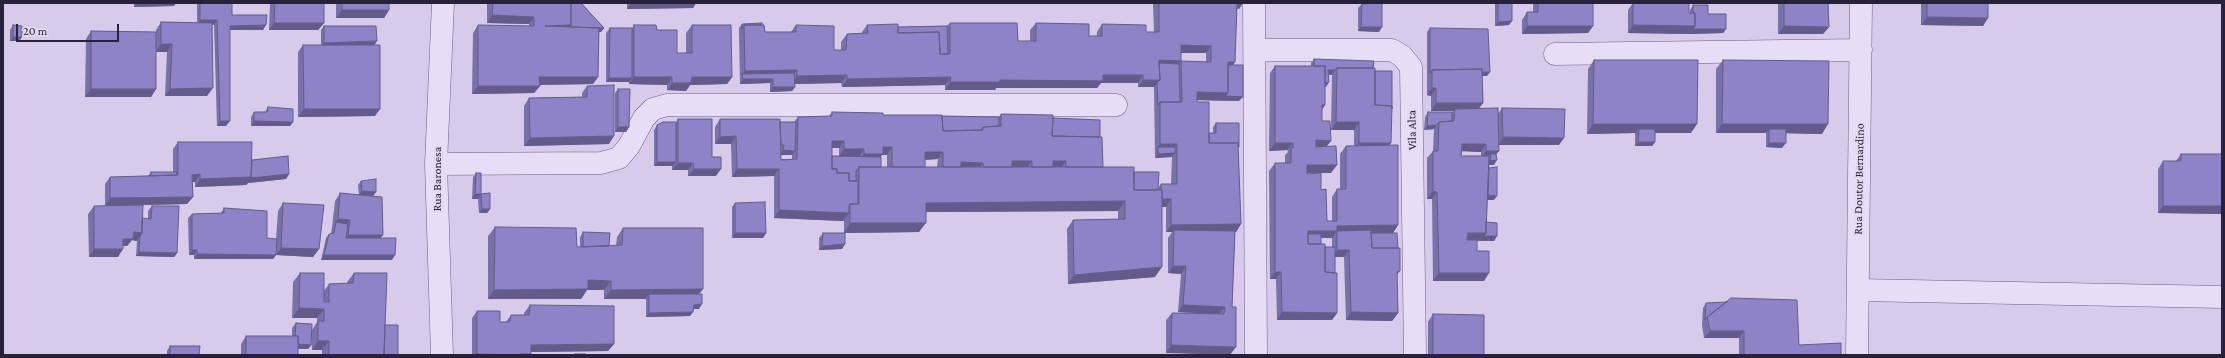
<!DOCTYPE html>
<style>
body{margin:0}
#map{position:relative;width:2225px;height:358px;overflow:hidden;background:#d8caeb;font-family:"Crimson Pro",serif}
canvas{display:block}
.frame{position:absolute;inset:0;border:4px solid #272239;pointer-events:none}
.scale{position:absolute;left:16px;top:24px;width:103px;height:18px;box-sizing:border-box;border:2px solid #272239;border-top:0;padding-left:5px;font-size:12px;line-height:14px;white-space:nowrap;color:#272239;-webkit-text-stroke:3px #e4d9f3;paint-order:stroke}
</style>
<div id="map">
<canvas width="2225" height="358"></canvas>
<div class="frame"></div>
<div class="scale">20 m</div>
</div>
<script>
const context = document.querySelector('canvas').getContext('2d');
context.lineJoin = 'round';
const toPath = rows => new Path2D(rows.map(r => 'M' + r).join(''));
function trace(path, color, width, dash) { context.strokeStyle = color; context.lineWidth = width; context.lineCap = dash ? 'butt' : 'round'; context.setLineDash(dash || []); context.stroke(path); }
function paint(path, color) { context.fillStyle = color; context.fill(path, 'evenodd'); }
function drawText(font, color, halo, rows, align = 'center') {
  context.font = font + ' "Crimson Pro",serif'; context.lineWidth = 4; context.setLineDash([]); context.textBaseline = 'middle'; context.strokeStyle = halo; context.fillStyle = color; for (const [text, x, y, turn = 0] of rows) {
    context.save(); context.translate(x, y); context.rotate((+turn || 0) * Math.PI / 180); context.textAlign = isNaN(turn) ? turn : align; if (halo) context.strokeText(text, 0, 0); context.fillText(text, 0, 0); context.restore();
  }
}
const minor = toPath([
 [1254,3,1256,355],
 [1256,50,1392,50,1402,56,1411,67,1415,355],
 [1555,54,1861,50],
 [436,164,601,163,619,158,629,146,644,118,653,109,667,105,1116,105],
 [1858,290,2222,297],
 [442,355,436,164,443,3],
 [1857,355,1861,3]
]);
const wall = toPath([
 [134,3,176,3,174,6,134,7],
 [197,3,232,3,232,15,263,30,230,30,226,126,217,126,214,25,212,24,207,96,165,96,167,52,156,52,156,30,161,22,197,23],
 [270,3,324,3,324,23,318,30,269,30],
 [336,3,389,3,389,10,384,18,336,18],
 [487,3,581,3,604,28,601,32,599,32,598,77,593,84,540,85,540,86,534,93,472,94,473,33,478,25,529,26,529,24,487,23],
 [627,3,696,3,693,8,627,9],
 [1153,3,1243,3,1239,9,1237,8,1235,62,1233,65,1239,101,1197,100,1197,102,1209,133,1213,133,1213,127,1216,123,1239,147,1238,148,1241,224,1236,232,1235,232,1232,307,1236,307,1166,353,1166,320,1172,313,1204,314,1178,312,1181,274,1168,273,1168,238,1172,232,1166,232,1166,207,1162,207,1155,277,1068,284,1067,229,1073,220,1118,219,1118,211,926,212,919,232,844,233,844,221,774,218,774,176,732,177,731,144,715,144,715,127,720,119,780,122,794,122,798,117,829,116,832,112,883,115,999,117,1001,114,1053,118,1100,137,1103,167,1134,172,1158,188,1161,184,1171,184,1172,157,1155,158,1154,87,1138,87,1138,83,1101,83,1097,88,996,88,995,90,945,90,945,85,842,87,841,83,795,84,795,87,792,91,770,92,770,83,740,84,739,33,739,28,742,24,762,25,765,32,791,32,796,25,834,50,841,50,841,42,847,34,862,33,862,32,867,25,898,27,947,26,950,23,1018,41,1030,41,1030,30,1036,23,1089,36,1097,36,1097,32,1102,24,1146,32,1154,32],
 [1181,53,1206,53,1206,62,1181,61],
 [832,148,839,148,839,156,832,156],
 [781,155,792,155,792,159,781,159],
 [882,155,887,155,887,167,881,167,881,157],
 [938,159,937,167,925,167,925,160],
 [1495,3,1512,3,1509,25,1495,26],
 [1533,3,1593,3,1593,26,1588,33,1522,34,1522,20,1527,12,1533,12],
 [1633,3,1689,3,1689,13,1690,13,1690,10,1693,5,1708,14,1726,29,1723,33,1690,34,1628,33,1628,10],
 [1778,3,1828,3,1829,27,1823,34,1778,34],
 [1921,3,1988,3,1983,26,1921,25],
 [1362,4,1379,32,1358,31,1358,8],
 [13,25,22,37,19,41,10,41,10,30],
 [634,25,657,30,677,53,686,53,686,33,692,25,732,77,727,84,690,85,686,91,667,90,667,85,629,84,629,82,606,82,606,33,610,28,632,28],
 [324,26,375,45,375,116,298,117,298,52,303,45,321,45,321,30],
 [1430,28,1487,76,1482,76,1483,103,1479,108,1498,114,1502,108,1559,145,1499,145,1499,151,1496,154,1494,165,1489,165,1494,200,1487,200,1486,222,1497,236,1494,241,1477,241,1477,251,1484,281,1433,281,1432,199,1427,199,1427,158,1433,151,1434,129,1424,130,1425,117,1428,112,1452,112,1453,111,1431,111,1431,96,1427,95,1427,32],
 [1462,151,1481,152,1481,156,1461,156],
 [91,31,156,89,151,97,85,97,86,39],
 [1314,59,1373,68,1375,71,1391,143,1389,145,1398,225,1393,233,1371,233,1398,248,1400,271,1397,275,1398,313,1392,321,1346,320,1344,257,1335,257,1335,273,1337,313,1332,320,1277,320,1276,279,1270,279,1269,171,1275,163,1285,163,1285,155,1288,152,1287,150,1269,151,1270,73,1275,66,1311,66,1311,63],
 [1329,75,1332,75,1331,130,1354,130,1354,146,1346,146,1340,154,1340,189,1337,189,1332,197,1332,221,1327,221,1321,190,1307,173,1331,173,1326,147,1331,141,1322,121,1322,110,1325,105,1325,87,1326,87],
 [1335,234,1332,238,1332,247,1325,247,1321,244,1321,238,1332,238],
 [1594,60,1691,133,1655,133,1655,142,1652,146,1635,146,1635,133,1587,134,1588,69],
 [1723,60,1822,134,1786,133,1782,148,1766,147,1766,133,1716,133,1716,69],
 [587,86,609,144,524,146,524,106,529,98,582,97,582,93],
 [618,89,629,127,626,132,615,132,615,93],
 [268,107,293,122,290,126,251,126,251,117,254,112,265,112],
 [678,119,712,157,716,176,688,176,688,170,672,170,672,166,654,166,654,130,657,125,676,122],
 [2222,132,2222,151,2221,134],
 [178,142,251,160,289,174,286,179,248,183,246,185,195,187,195,182,192,182,193,197,187,204,105,206,105,184,110,177,148,176,151,172,173,172,173,149],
 [2181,154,2222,154,2222,214,2158,213,2158,169,2163,161,2176,161],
 [476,173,481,194,490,209,487,213,479,213,478,199,472,199,473,177],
 [361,181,376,192,373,196,381,238,392,260,321,260,326,238,329,234,331,234,332,227,335,201,340,193,359,195,358,185],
 [283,203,319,249,313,257,276,255,273,259,194,259,194,255,189,255,188,218,192,214,221,213,224,208,267,238,276,239,278,211],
 [735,203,766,233,763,238,732,238,732,207],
 [94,206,142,218,148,219,148,211,152,206,177,253,174,257,136,256,137,241,132,240,127,246,123,246,118,257,89,257,88,214],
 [495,227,577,247,580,247,580,237,583,232,609,246,616,246,617,237,623,228,703,289,699,294,699,309,694,309,690,316,646,317,646,299,604,299,604,290,587,290,581,299,488,299,488,236],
 [823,233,845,244,842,249,819,250,819,238],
 [300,273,324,291,329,284,347,283,347,282,354,273,385,325,398,355,322,355,322,350,312,350,311,336,311,345,308,349,298,349,298,355,241,355,241,344,246,336,292,336,292,328,296,323,312,330,317,322,317,318,292,318,293,282],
 [1706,303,1799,345,1841,355,1739,355,1739,338,1704,338,1702,325,1703,308],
 [530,305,614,344,608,351,531,352,530,355,472,355,472,318,477,311,500,322,506,322,511,315,524,315,524,313],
 [1433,314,1484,355,1428,355,1428,322],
 [170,346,199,355,167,355,167,351]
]);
const shadedWall = toPath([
 [137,3,176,3,174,6,134,7],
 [631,3,696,3,693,8,627,9],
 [1235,3,1243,3,1239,9,1232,8],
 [342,10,389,10,384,18,336,18],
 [492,15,534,17,529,24,487,23],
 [1927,17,1988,18,1983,26,1921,25],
 [200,20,217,20,214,25,197,24],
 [1512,21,1509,25,1495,26,1498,22],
 [274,23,324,23,318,30,269,30],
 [266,25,263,30,227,30,230,26],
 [571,25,604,28,601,32,566,32,545,26],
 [1633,25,1695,26,1726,29,1723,33,1690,34,1628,33],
 [1527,26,1593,26,1588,33,1522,34],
 [1784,26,1829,27,1823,34,1778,34],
 [1361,27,1382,27,1379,32,1358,31],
 [13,37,22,37,19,41,10,41],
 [377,41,374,46,321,47,324,43],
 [161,44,172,44,167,52,156,52],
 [1181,45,1211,46,1206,53,1176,53],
 [1159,60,1181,61,1176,68,1157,68],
 [1228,62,1235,62,1230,69,1226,70],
 [797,70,791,77,742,74,745,71],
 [1328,70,1335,70,1332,75,1325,75],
 [1490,72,1487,76,1432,77,1432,73],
 [847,75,841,83,792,84,797,76],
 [1103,75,1143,75,1138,83,1101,83,1097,88,996,88,995,90,945,90,950,82],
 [539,77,598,77,593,84,534,85],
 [634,77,672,77,667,85,629,84],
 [692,77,732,77,727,84,690,85,686,91,667,90,672,83],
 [951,77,945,85,842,87,847,79],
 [609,78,632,78,629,82,606,82],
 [743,79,773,79,770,83,740,84],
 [1143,80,1160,80,1154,87,1138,87],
 [1329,82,1326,87,1320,88,1323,83],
 [478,86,540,86,534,93,472,94],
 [773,87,795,87,792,91,770,92],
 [213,88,207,96,165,96,170,89],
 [1432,88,1436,88,1431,96,1427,95],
 [91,89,156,89,151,97,85,97],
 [1197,92,1228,93,1243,97,1239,101,1191,100],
 [1436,103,1483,103,1477,111,1455,109,1453,111,1431,111],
 [1322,105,1325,105,1319,113],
 [304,109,380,109,375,116,298,117],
 [220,121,230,121,226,126,217,126],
 [254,121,293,122,290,126,251,126],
 [1336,122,1359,122,1354,130,1331,130],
 [1593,124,1697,124,1691,133,1638,133,1639,129,1635,133,1587,134],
 [1722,124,1828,124,1822,134,1769,133,1769,129,1766,133,1716,133],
 [1437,125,1434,129,1424,130,1427,126],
 [618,127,629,127,626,132,615,132],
 [614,136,609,144,524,146,530,138],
 [736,136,731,144,715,144,720,137],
 [1503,137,1564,138,1559,145,1498,145],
 [1316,140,1331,141,1325,148,1310,148],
 [832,141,844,141,839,148,827,148],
 [1638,142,1655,142,1652,146,1635,146],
 [1275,143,1293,143,1287,150,1269,151],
 [1359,143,1391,143,1386,150,1354,151],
 [1769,143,1786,143,1782,148,1766,147],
 [1160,144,1177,144,1172,151,1158,147],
 [1462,144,1486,144,1481,152,1457,151],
 [883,147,892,147,887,155,882,155,877,161,859,161,864,154],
 [844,149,864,149,859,157,839,157],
 [783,150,795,151,792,155,780,155],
 [1486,151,1499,151,1493,158,1491,154,1487,158,1481,158],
 [925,152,943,152,938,159,920,160],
 [1175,153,1171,157,1155,158,1158,154],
 [1497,160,1494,165,1487,165,1490,161],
 [1012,161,1032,161,1027,168,1007,168],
 [1053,161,1066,161,1060,169,1027,177],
 [657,162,676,162,673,166,654,166],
 [961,162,983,163,978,170,960,170],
 [678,163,693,163,688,170,672,170],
 [1307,165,1337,165,1331,173,1301,173],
 [694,169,721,169,716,176,688,176],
 [737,169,779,169,774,176,732,177],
 [200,174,195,182,187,182,192,175],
 [289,174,286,179,248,183,246,185,195,187,200,179],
 [362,191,376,192,373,196,359,195],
 [1433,191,1437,192,1432,199,1427,199],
 [475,194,481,194,478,199,472,199],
 [1487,195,1497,196,1494,200,1484,200],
 [193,197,187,204,105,206,110,198],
 [1161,199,1171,199,1166,207,1155,206],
 [1125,201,1118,211,919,212,926,203],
 [2163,206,2222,206,2222,214,2158,213],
 [482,209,490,209,487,213,479,213],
 [779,210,849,213,843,221,774,218],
 [338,219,350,220,344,228,336,222],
 [850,223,926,223,919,232,844,233],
 [1241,224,1236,232,1174,232,1174,230,1172,232,1166,232,1171,225],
 [1398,225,1393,233,1337,234,1337,231,1332,238,1306,238,1308,231,1337,226],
 [134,232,142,233,137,241,132,240,127,246,118,246,123,239],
 [735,233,766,233,763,238,732,238],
 [1468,233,1486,233,1497,236,1494,241,1462,240],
 [348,235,383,235,378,242,343,243],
 [845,244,842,249,819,250,822,246],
 [281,248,319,249,313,257,276,255,273,259,194,259,197,254,276,255],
 [94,249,123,249,118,257,89,257],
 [192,250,197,250,194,255,189,255],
 [1337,250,1349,250,1344,257,1332,257],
 [139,252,177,253,174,257,136,256],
 [324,255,395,255,392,260,321,260],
 [1173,266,1186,266,1181,274,1168,273],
 [1162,267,1155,277,1068,284,1074,275],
 [1275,272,1281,272,1276,279,1270,279],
 [1439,273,1489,273,1484,281,1433,281],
 [588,280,611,281,604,290,587,290,581,299,488,299,494,290],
 [703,289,696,298,649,294,646,299,604,299,611,290],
 [702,304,699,309,691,309,694,305],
 [1183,305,1225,307,1219,314,1178,312],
 [299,308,324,309,317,318,292,318],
 [693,312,690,316,646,317,649,313],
 [1282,312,1337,313,1332,320,1277,320],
 [1351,312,1398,313,1392,321,1346,320],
 [1710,331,1744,331,1739,338,1704,338],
 [318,341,329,341,322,350,312,350],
 [295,344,311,345,308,349,292,348],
 [614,344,608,351,526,352,531,345],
 [1171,345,1236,347,1230,355,1166,353],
 [477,354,493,354,493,355,477,355],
 [520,354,531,354,530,355,519,355]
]);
const building = toPath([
 [200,3,232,3,232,15,267,15,266,25,230,26,230,121,220,121,217,20,200,20,200,3],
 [275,3,324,3,324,23,274,23,275,3],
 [342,3,389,3,389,10,342,10,342,3],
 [493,3,571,3,571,25,545,26,599,28,598,77,539,77,540,86,478,86,478,25,534,26,534,17,492,15,493,3],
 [571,3,581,3,604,28,570,27,571,25,571,3],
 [1159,3,1237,3,1235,62,1228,62,1228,93,1197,92,1197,102,1209,102,1209,143,1238,143,1241,224,1171,225,1171,199,1162,199,1162,190,1161,190,1161,184,1177,184,1177,144,1160,144,1160,102,1182,102,1181,61,1159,60,1160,80,1143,80,1143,75,1103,75,1103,81,1000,80,1000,82,950,82,951,77,847,79,847,75,797,76,797,70,745,71,744,25,764,25,765,32,796,32,796,25,834,26,834,50,846,50,847,34,868,33,867,25,898,24,898,33,939,32,940,54,950,54,950,23,1017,23,1018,41,1036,41,1036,23,1089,24,1089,36,1102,36,1102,24,1146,25,1146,32,1159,32,1159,3],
 [1181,45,1211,46,1211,62,1181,61,1181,45],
 [1382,3,1382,27,1361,27,1362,4,1382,3],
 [1498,3,1512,3,1512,21,1498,22,1498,3],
 [1538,3,1593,3,1593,26,1527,26,1527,12,1538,12,1538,3],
 [1633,3,1689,3,1689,13,1695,13,1695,26,1633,25,1633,3],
 [1784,3,1828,3,1829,27,1784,26,1784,3],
 [1927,3,1988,3,1988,18,1927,17,1927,3],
 [1693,5,1708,5,1708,14,1726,14,1726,29,1693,29,1695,26,1695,13,1693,13,1693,5],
 [161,22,212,23,213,88,170,89,172,44,161,44,161,22],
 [762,23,762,25,744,25,742,29,742,24,762,23],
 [13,25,22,26,22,37,13,37,13,25],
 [634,25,656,25,657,30,677,30,677,53,692,53,692,25,731,25,732,77,692,77,691,83,672,83,672,77,634,77,634,25],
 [324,26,376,26,377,41,324,43,324,26],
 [947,26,948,54,940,54,939,32,898,33,898,27,947,26],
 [610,28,632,28,632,78,609,78,610,28],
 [1430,28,1488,29,1490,72,1482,72,1482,69,1432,70,1430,73,1430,28],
 [91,31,156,32,156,89,91,89,91,31],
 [303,45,380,45,380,109,304,109,303,45],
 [1314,59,1374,61,1373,68,1337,68,1335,70,1328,70,1329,82,1325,83,1325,66,1314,66,1314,59],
 [1594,60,1698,60,1697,124,1593,124,1594,60],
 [1723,60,1829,61,1828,124,1722,124,1723,60],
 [1159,63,1179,64,1180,102,1160,102,1158,106,1157,83,1160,80,1159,63],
 [1228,65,1243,65,1243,97,1225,96,1228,93,1228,65],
 [1275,66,1325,66,1325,105,1322,105,1322,121,1330,121,1331,141,1316,140,1316,147,1336,146,1337,165,1307,165,1307,174,1321,173,1321,190,1326,189,1327,221,1337,221,1337,189,1346,189,1346,146,1398,145,1398,225,1337,226,1337,231,1308,231,1308,244,1325,244,1325,272,1337,273,1337,313,1282,312,1281,272,1275,272,1275,163,1291,163,1291,147,1293,148,1293,143,1275,143,1275,66],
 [1337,68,1375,68,1375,105,1392,106,1391,143,1359,143,1359,122,1336,122,1337,68],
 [1482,69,1483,103,1436,103,1436,88,1432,88,1432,70,1482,69],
 [1375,71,1392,71,1392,109,1392,106,1375,105,1375,71],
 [794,73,795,87,773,87,773,79,743,79,742,74,794,73],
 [614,85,614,136,530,138,529,98,587,97,587,86,614,85],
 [618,89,630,89,629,127,618,127,618,89],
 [268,107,293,109,293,122,254,121,254,112,267,112,268,107],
 [1498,108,1499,151,1486,151,1486,144,1462,144,1461,156,1489,156,1486,233,1468,233,1467,240,1477,240,1477,251,1489,251,1489,273,1439,273,1437,192,1433,191,1433,151,1438,151,1439,122,1454,121,1455,109,1498,108],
 [1502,108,1565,109,1564,138,1503,137,1502,108],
 [832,112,883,113,883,115,942,115,943,131,983,130,983,127,1001,126,1001,114,1053,115,1052,136,1102,137,1103,167,1066,167,1066,161,1053,161,1053,167,1032,167,1032,161,1012,161,1012,167,984,167,983,163,961,162,961,167,943,167,943,152,925,152,925,167,892,167,892,147,883,147,883,154,864,154,864,149,844,149,844,141,832,141,832,169,837,169,837,173,849,173,849,181,858,181,858,204,850,204,849,206,849,213,779,210,779,169,737,169,736,136,720,137,720,119,780,119,781,160,797,159,798,117,832,116,832,112],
 [1428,112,1452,112,1452,121,1439,122,1437,125,1427,126,1428,112],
 [942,116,999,117,999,126,983,127,981,130,943,131,942,116],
 [1053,118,1100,120,1100,137,1052,136,1053,118],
 [678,119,712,119,712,157,721,157,721,169,694,169,693,163,678,163,678,119],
 [663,122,676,122,676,162,657,162,657,125,663,122],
 [780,122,796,122,795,151,783,150,784,145,781,145,780,122],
 [1216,123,1239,123,1239,147,1238,147,1238,143,1209,143,1209,133,1216,133,1216,123],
 [1639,129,1655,129,1655,142,1638,142,1639,129],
 [1769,129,1786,129,1786,143,1769,143,1769,129],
 [178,142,252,142,251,177,200,179,200,174,192,175,193,197,110,198,110,177,178,175,178,142],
 [1158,147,1175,147,1175,153,1158,154,1158,147],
 [1491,154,1496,154,1497,160,1490,161,1491,154],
 [2181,154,2222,154,2222,206,2163,206,2163,161,2181,161,2181,154],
 [288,156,289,174,251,178,251,177,252,160,288,156],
 [832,156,881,157,881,167,859,167,856,171,856,181,849,181,849,173,837,173,837,169,832,169,832,156],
 [859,167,1134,167,1134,190,1162,190,1162,267,1074,275,1073,220,1125,219,1125,201,926,203,926,223,850,223,850,204,859,204,859,167],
 [1497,167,1497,196,1488,195,1489,168,1497,167],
 [151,172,177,172,176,175,151,176,151,172],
 [1134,172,1159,172,1158,190,1134,190,1134,172],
 [476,173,481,173,481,194,490,193,490,209,482,209,481,194,475,194,476,173],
 [376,179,376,192,362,191,361,181,376,179],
 [340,193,382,197,383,235,348,235,350,220,338,219,340,193],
 [765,202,766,233,735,233,735,203,765,202],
 [283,203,324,205,319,249,281,248,283,203],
 [143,205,142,233,134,232,133,239,123,239,123,249,94,249,94,206,143,205],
 [152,206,179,206,177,253,139,252,140,236,142,233,142,218,151,219,152,206],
 [224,208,267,211,267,238,277,239,276,255,197,254,197,250,192,250,192,214,224,213,224,208],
 [336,222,348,224,346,238,396,238,395,255,324,255,329,234,334,233,336,222],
 [1486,222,1497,223,1497,236,1484,236,1486,233,1486,222],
 [495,227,576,228,577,247,622,245,623,228,703,228,703,289,611,290,611,281,588,280,588,289,494,290,495,227],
 [1174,230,1235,231,1232,307,1236,307,1236,347,1171,345,1172,313,1224,314,1225,307,1183,305,1186,266,1173,266,1174,230],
 [1371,230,1372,248,1400,248,1400,271,1397,272,1398,313,1351,312,1349,250,1337,250,1337,231,1371,230],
 [583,232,610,233,609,246,583,247,583,232],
 [823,233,845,233,845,244,822,246,823,233],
 [1371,233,1397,233,1398,248,1372,248,1371,233],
 [1308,234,1321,234,1321,244,1308,244,1308,234],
 [1325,247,1335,247,1335,273,1325,272,1325,247],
 [300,273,324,273,324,302,329,302,329,284,353,283,354,273,387,273,384,355,329,355,329,341,318,341,318,321,324,321,324,309,299,308,300,273],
 [649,294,702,294,702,304,694,305,693,312,649,313,649,294],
 [1731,298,1797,300,1799,345,1841,343,1841,355,1744,355,1744,331,1710,331,1707,317,1731,298],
 [1727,302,1707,317,1705,320,1706,303,1727,302],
 [530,305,614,306,614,344,531,345,531,354,520,354,520,355,477,354,477,311,500,311,500,322,510,322,511,315,529,315,530,305],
 [1433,314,1484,315,1484,355,1433,355,1433,314],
 [296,323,312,324,311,345,298,344,298,336,295,336,296,323],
 [385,325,398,325,398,355,384,355,385,325],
 [246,336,298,336,298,355,246,355,246,336],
 [170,346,200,346,199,355,170,355,170,346],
 [575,354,586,354,586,355,575,355,575,354]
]);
const streetNames = [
 ["Vila Alta",1412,130,-91],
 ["Rua Baronesa",437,179,-90],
 ["Rua Doutor Bernardino",1859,179,-89]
];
trace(minor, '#6a6087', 23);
trace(minor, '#e8ddf7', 22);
paint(wall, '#7971aa');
paint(shadedWall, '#635c8b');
paint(building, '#8d83c6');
trace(building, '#635c8b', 1);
drawText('12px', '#272239', '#e4d9f3', streetNames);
</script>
